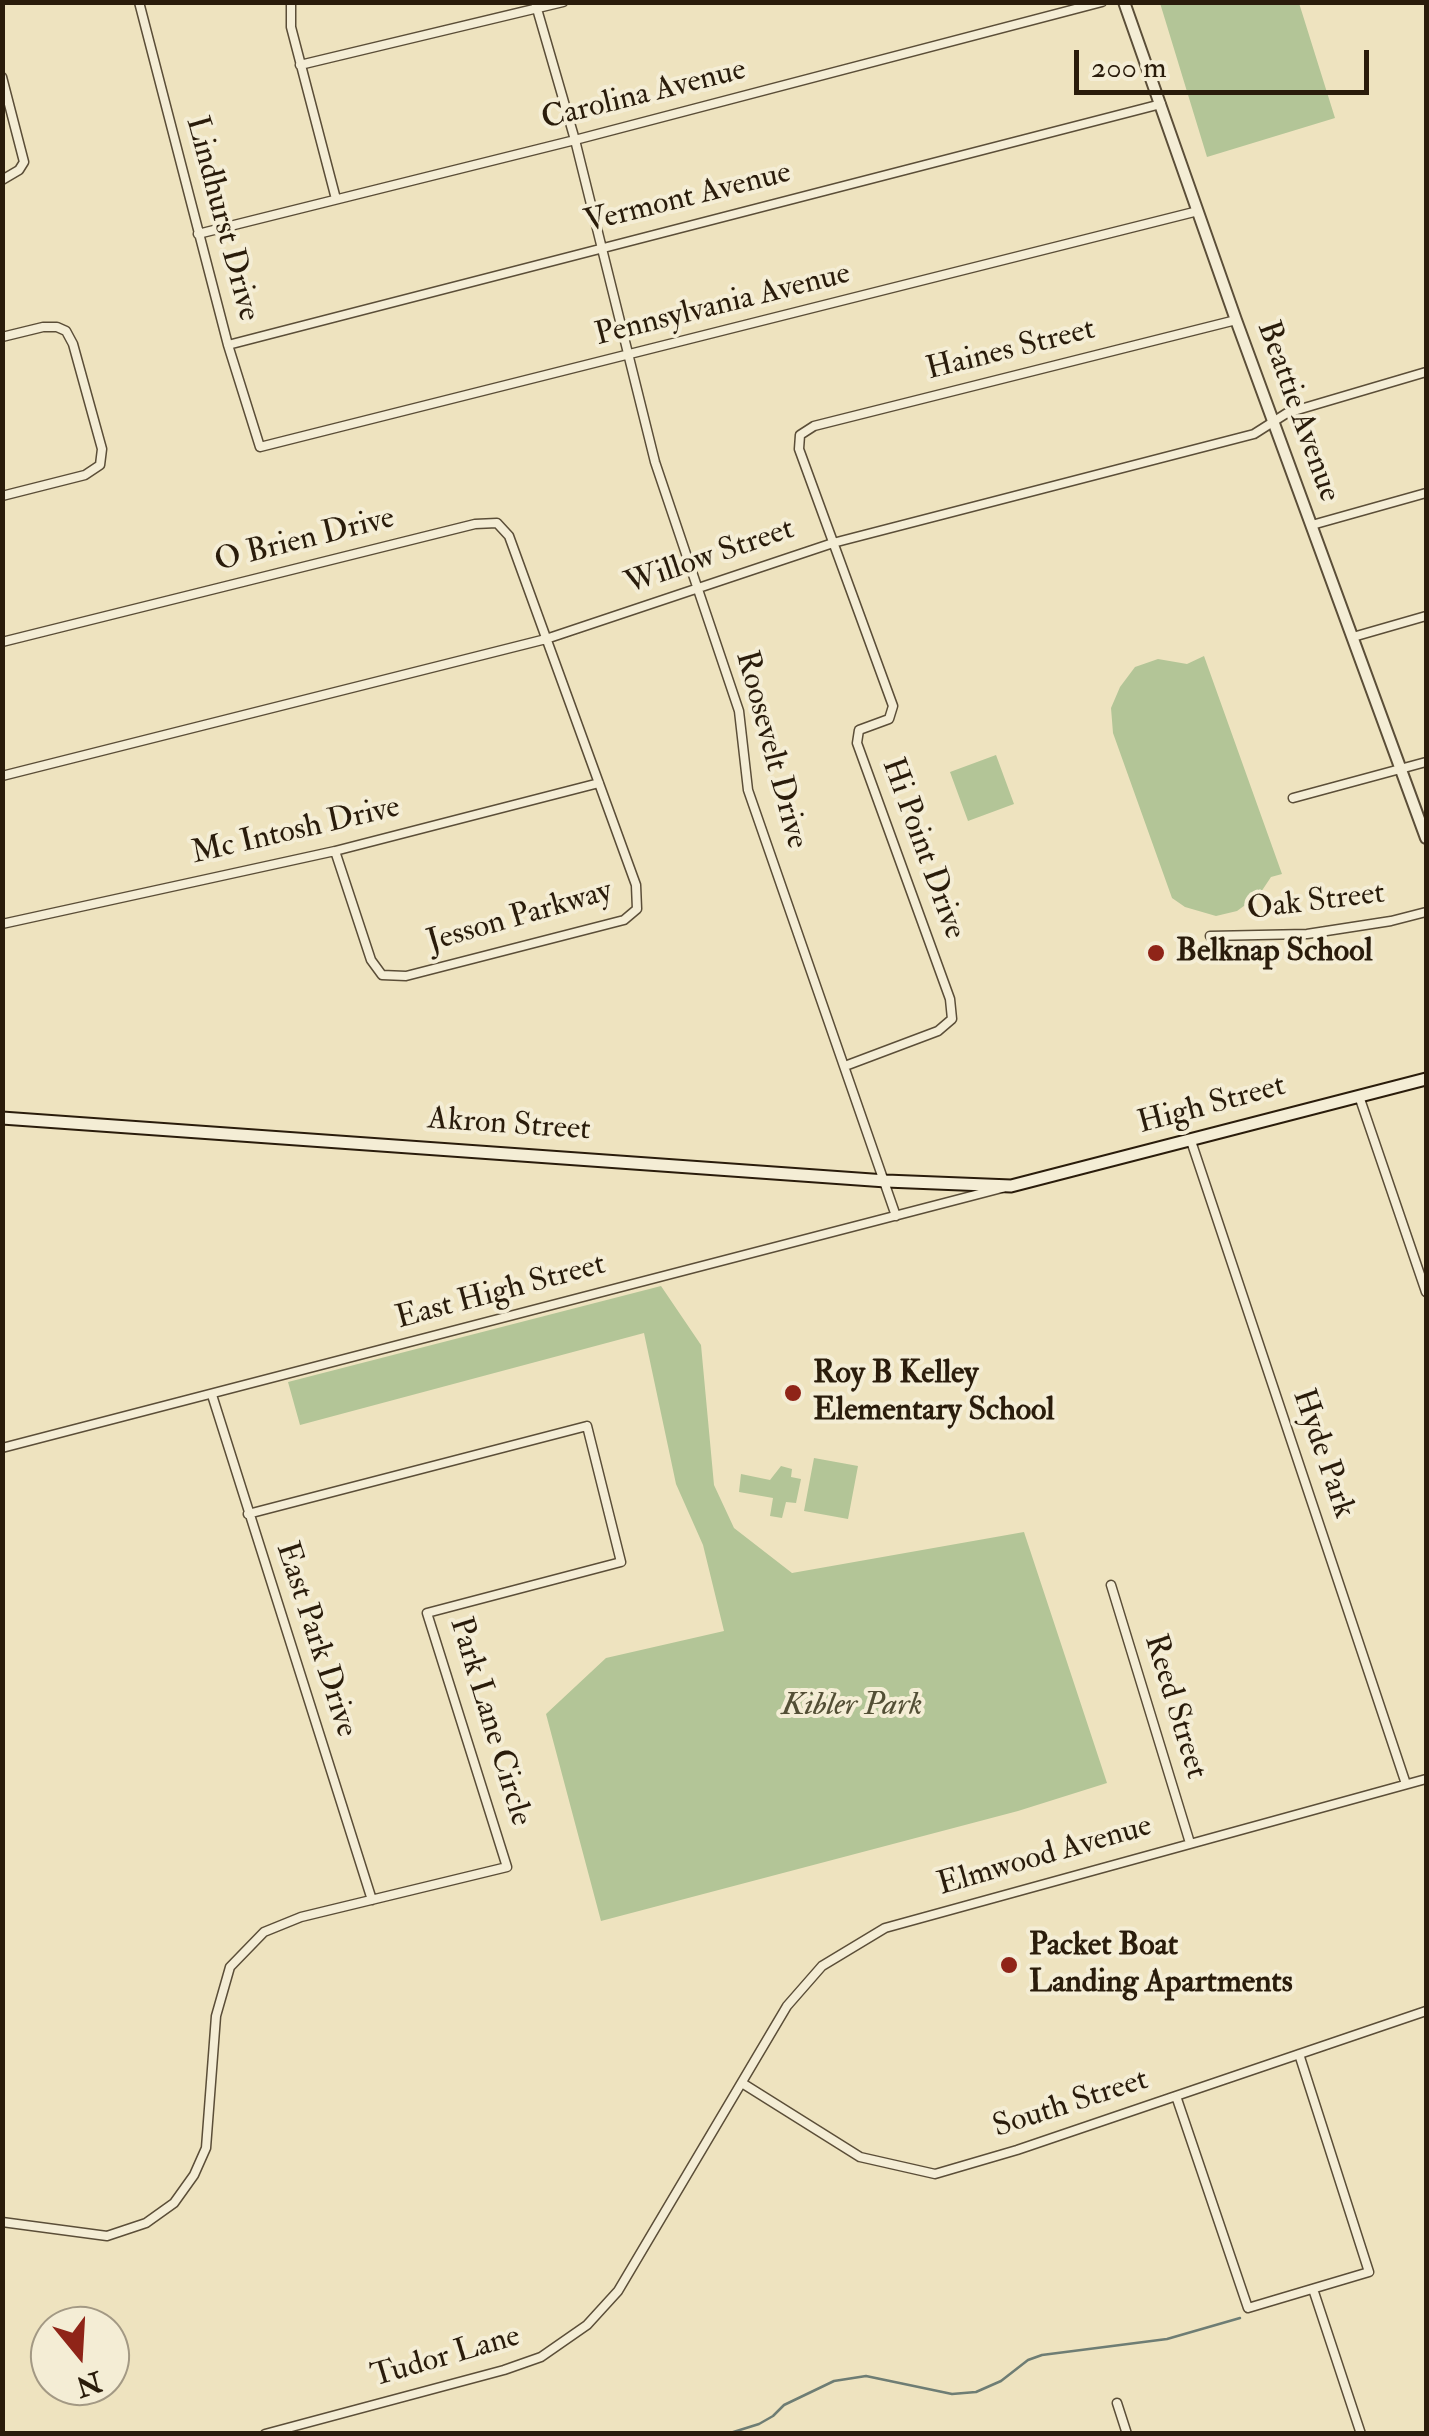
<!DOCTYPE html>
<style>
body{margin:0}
#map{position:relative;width:1429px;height:2436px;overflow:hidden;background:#eee3bf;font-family:"IM FELL Double Pica",serif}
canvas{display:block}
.frame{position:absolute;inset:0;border:5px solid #2a1c0b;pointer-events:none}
.north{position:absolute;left:30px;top:2306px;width:100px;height:100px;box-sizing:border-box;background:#f4edd5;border:2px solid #a39984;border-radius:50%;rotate:162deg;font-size:28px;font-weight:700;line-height:40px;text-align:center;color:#2a1c0b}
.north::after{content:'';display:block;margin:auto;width:35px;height:45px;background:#8f2418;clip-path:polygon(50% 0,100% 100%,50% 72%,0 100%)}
.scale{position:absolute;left:1074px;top:50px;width:295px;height:45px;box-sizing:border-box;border:5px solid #2a1c0b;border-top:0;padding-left:12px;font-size:30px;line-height:35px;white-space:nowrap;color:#2a1c0b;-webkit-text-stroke:8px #f4edd5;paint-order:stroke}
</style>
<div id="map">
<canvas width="1429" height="2436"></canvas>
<div class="frame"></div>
<div class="north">N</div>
<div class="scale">200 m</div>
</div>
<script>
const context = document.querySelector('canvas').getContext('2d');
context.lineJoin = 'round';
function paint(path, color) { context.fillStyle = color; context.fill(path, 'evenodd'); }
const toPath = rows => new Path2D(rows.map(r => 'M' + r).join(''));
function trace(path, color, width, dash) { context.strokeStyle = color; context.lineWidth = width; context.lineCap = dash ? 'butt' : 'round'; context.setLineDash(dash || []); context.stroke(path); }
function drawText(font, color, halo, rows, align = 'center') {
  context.font = font + ' "IM FELL Double Pica",serif'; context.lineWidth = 8; context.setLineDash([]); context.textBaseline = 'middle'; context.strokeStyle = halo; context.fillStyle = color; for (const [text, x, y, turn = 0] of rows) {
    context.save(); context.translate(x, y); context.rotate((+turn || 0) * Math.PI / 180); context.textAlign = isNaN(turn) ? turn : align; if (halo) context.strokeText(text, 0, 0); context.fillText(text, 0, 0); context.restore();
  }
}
const green = toPath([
 [1160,3,1299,3,1335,118,1207,157],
 [1204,656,1282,874,1271,877,1259,895,1237,911,1216,916,1185,907,1172,898,1113,733,1111,708,1120,687,1135,667,1158,659,1187,664],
 [996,755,1014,804,968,821,950,772],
 [661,1286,701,1345,714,1485,734,1528,792,1573,1024,1532,1107,1783,1018,1811,601,1921,546,1714,606,1658,724,1631,703,1545,676,1484,644,1333,300,1425,288,1382],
 [814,1458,858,1466,848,1519,804,1511],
 [781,1466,792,1469,791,1477,801,1479,796,1503,786,1502,782,1518,770,1516,773,1498,739,1492,741,1474,770,1480]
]);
const stream = toPath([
 [727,2434,759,2424,773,2416,784,2405,834,2381,866,2376,952,2394,976,2392,1001,2381,1028,2360,1042,2355,1167,2339,1240,2318]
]);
const minor = toPath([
 [139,2,228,345,260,447,1198,211],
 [291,2,291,27,336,199],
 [535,2,575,140,655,462,739,711,748,790,896,1216],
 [300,65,563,2],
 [2,77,24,162,19,170,2,180],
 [198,234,575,140,1102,2],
 [2,337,43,327,57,327,66,331,73,344,102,449,100,465,85,475,2,496],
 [228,345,1161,104],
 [1312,525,1426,493],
 [1353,637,1426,616],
 [2,642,475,524,497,523,509,536,636,885,637,909,624,920,406,976,382,975,371,960,335,851],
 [2,776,546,639,833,543,1254,434,1287,413,1426,372],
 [1293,798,1426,762],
 [2,924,335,851,599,783],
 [1210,936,1307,934,1391,921,1426,912],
 [845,1066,938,1031,952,1019,950,999,857,743,859,730,889,719,893,706,799,449,800,435,814,426,1236,320],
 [1359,1096,1426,1292],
 [1191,1141,1406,1784],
 [212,1395,372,1900],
 [2,1448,1002,1188],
 [1111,1585,1190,1843],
 [742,2083,860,2157,935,2174,1017,2150,1426,2011],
 [1176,2096,1248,2308,1369,2272,1299,2054],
 [2,2222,107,2236,146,2223,174,2203,194,2175,206,2148,216,2016,230,1967,264,1932,301,1917,507,1867,427,1613,621,1562,587,1426,248,1514],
 [1313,2289,1361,2434],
 [1117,2403,1127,2434],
 [265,2434,504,2370,541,2357,587,2325,618,2291,787,2006,822,1966,885,1928,1426,1779]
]);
const tertiary = toPath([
 [1124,2,1236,320,1426,838]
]);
const secondary = toPath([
 [2,1118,886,1181,1011,1186,1426,1079]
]);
const markers = [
 [1156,953,10,"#8f2418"],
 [793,1393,10,"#8f2418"],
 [1009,1965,10,"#8f2418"]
];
const streetNames = [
 ["Carolina Avenue",644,96,-14],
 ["Vermont Avenue",688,199,-14],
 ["Lindhurst Drive",221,219,75],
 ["Pennsylvania Avenue",723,306,-14],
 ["Haines Street",1011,351,-14],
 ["Beattie Avenue",1297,412,70],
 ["O Brien Drive",305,541,-14],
 ["Willow Street",710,558,-19],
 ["Roosevelt Drive",770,750,75],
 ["Mc Intosh Drive",296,832,-13],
 ["Hi Point Drive",922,849,70],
 ["Oak Street",1316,903,-7],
 ["Jesson Parkway",520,918,-16],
 ["High Street",1212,1106,-15],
 ["Akron Street",509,1126,4],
 ["East High Street",501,1293,-15],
 ["Hyde Park",1322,1454,71],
 ["East Park Drive",315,1640,72],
 ["Reed Street",1174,1707,73],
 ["Park Lane Circle",489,1722,73],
 ["Elmwood Avenue",1045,1857,-16],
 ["South Street",1071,2105,-18],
 ["Tudor Lane",446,2358,-16]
];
const poiNames = [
 ["Belknap School",1176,953],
 ["Roy B Kelley",813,1375],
 ["Elementary School",813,1412],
 ["Packet Boat",1029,1947],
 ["Landing Apartments",1029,1984]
];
const parkNames = [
 ["Kibler Park",852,1707]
];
paint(green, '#b3c597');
trace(stream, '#6e7d74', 2.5);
trace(minor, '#5b4e38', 11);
trace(tertiary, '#5b4e38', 14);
trace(secondary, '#2a1c0b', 15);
trace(minor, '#f4edd5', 8);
trace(tertiary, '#f4edd5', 10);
trace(secondary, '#f4edd5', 11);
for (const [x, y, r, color] of markers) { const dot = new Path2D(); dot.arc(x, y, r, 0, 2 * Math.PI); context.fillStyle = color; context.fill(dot); trace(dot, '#f4edd5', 4); }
drawText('32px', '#2a1c0b', '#f4edd5', streetNames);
drawText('bold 32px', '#2a1c0b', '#f4edd5', poiNames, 'left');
drawText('italic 32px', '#534f35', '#f4edd5', parkNames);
</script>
